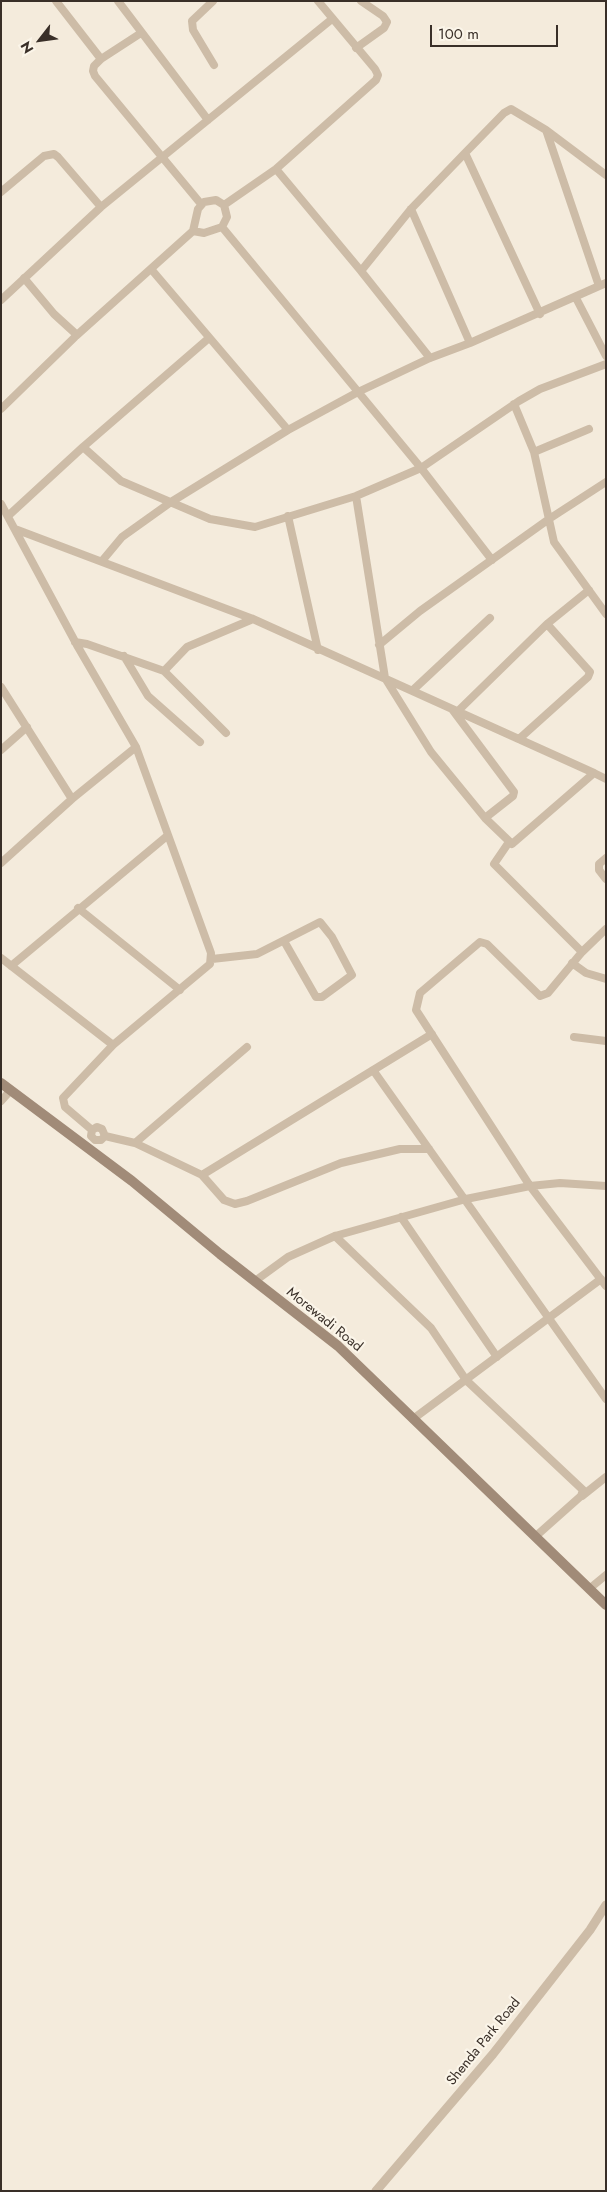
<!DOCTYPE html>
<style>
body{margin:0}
#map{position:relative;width:607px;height:2192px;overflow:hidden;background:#f4ebdc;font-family:Jost,sans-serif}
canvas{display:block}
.frame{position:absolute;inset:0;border:2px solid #392f28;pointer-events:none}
.north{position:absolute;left:15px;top:15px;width:50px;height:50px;-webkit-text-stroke:4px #fbf5e9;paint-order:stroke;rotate:240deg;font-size:14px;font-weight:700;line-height:20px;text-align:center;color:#392f28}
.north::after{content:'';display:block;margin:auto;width:18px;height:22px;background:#392f28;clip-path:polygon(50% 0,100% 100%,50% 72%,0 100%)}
.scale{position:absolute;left:430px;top:25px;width:128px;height:22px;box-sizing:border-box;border:2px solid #392f28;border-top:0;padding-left:6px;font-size:15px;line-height:18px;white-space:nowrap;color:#392f28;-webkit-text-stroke:4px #fbf5e9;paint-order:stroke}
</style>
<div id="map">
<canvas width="607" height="2192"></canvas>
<div class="frame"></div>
<div class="north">N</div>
<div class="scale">100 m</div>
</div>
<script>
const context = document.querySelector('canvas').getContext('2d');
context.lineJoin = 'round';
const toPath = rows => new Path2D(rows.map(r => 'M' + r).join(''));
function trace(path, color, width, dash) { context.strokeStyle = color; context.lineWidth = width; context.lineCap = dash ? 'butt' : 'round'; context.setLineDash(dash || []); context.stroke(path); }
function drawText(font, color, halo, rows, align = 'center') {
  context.font = font + ' Jost,sans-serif'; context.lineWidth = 4.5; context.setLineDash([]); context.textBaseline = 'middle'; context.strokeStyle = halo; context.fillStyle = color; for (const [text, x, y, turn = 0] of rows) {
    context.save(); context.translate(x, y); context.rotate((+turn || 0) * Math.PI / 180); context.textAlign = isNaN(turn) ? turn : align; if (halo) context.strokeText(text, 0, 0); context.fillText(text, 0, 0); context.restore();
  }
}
const minor = toPath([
 [56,1,101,59],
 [118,1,208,120],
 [213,1,192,21,193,30,214,65],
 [141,33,101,59,94,66,93,71,95,76,201,204],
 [356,48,384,28,387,22,383,16,361,1],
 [546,130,599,286],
 [465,153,504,113,511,109,546,130,606,175],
 [276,169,361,271,411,209,465,153,540,314],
 [1,192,44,156,54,154,58,157,101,207],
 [224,205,276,169,376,80,378,75,375,69,318,1],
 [411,209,470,343],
 [151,269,288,430],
 [361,271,430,358],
 [24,278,54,314,77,335],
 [576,298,606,356],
 [1,300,101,207,332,19],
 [514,404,534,452,589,429],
 [1,409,77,335,193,231,198,209,204,202,216,200,224,205,227,217,222,227,204,233,193,231],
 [83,447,209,338],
 [534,452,554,542,606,614],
 [356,496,385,678,431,752,485,818,512,844,594,773,606,779],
 [1,504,78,647,136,747,211,953,210,964,113,1045,63,1098,65,1107,92,1130,97,1127,102,1129,105,1136],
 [8,516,83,447,121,481,210,519,255,527,356,496,421,468,222,227],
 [288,516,318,650],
 [15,529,253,619,594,773],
 [492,560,421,468,519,401,540,389,606,364],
 [102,561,122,537,171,502,288,430,358,392,430,358,470,343,606,283],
 [547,624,589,590],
 [75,642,87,644,164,671,226,733],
 [379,645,420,611,549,519,606,482],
 [124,656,148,696,200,742],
 [164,671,187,647,253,619],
 [1,687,72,799],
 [413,690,490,618],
 [452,709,514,792,513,796,485,818],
 [458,711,547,624,590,672,588,677,519,739],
 [1,750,27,727],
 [509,842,494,864,582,952],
 [606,858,599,864,599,870,606,879],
 [1,863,72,799,136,747],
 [78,908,180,990],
 [606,929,582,952,548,993,540,996,487,944,480,942,420,993,416,1010,530,1186,606,1286],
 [1,958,113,1045],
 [212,959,257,954,320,922,332,937,352,975,322,997,316,997,284,941],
 [572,963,586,973,606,979],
 [11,966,167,836],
 [574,1037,606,1041],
 [373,1070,606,1399],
 [1,1101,10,1091],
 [92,1130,91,1136,95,1140,101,1140,105,1136],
 [105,1136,135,1143,202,1175,432,1034],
 [135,1143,247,1047],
 [202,1175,224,1200,235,1204,247,1201,341,1163,400,1149,429,1149],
 [401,1217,497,1357],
 [335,1236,431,1328,466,1380,583,1490,581,1496,536,1536],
 [255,1281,288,1257,335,1236,466,1199,530,1186,560,1183,606,1186],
 [413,1419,601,1279],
 [582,1496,606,1477],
 [589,1589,606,1575]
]);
const tertiary = toPath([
 [376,2191,493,2054,590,1930,606,1905]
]);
const secondary = toPath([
 [1,1083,132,1181,220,1254,338,1346,606,1605]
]);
const streetNames = [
 ["Morewadi Road",324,1320,39],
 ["Shenda Park Road",484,2042,-51]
];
trace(minor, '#cdbca7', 8);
trace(tertiary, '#cdbca7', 9);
trace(secondary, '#a18b78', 10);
drawText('14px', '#392f28', '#fbf5e9', streetNames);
</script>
